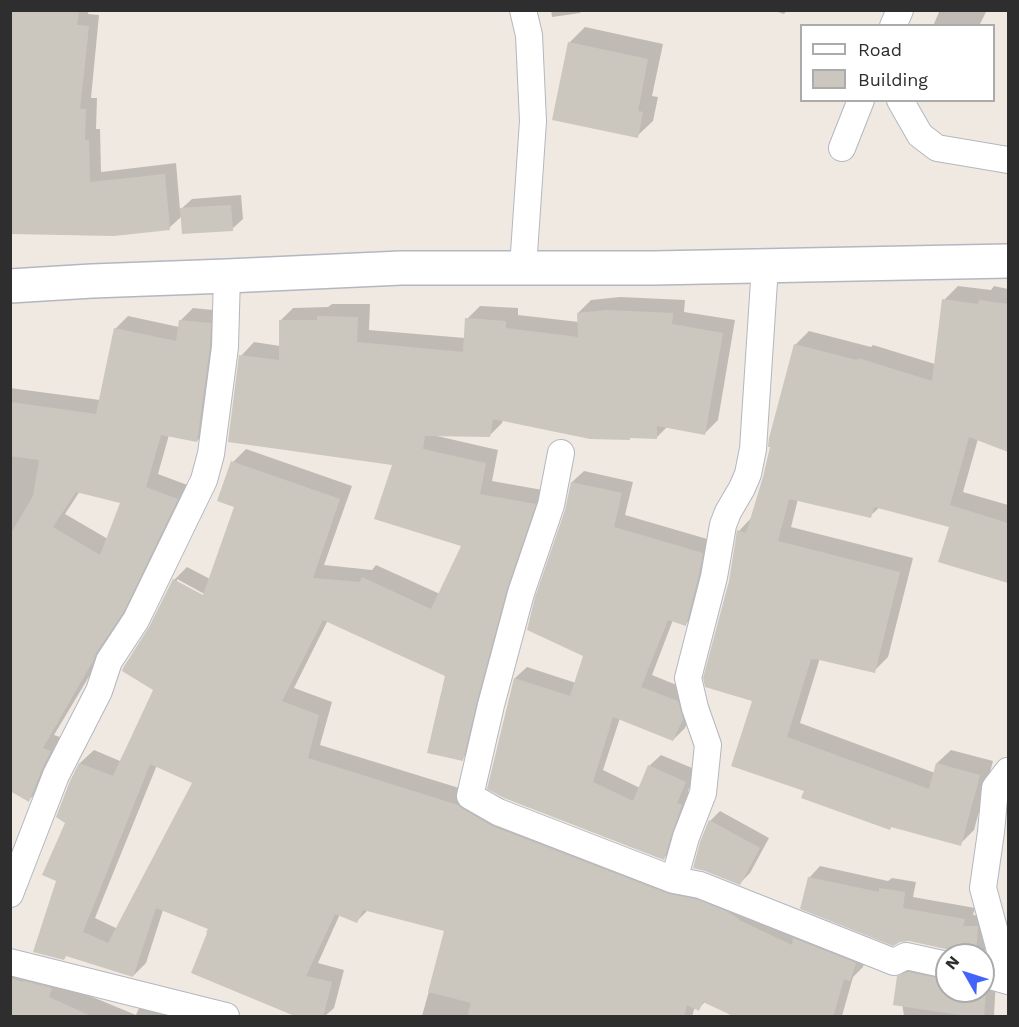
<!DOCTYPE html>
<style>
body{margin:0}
#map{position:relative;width:1019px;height:1027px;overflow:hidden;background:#efe9e1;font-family:"Work Sans",sans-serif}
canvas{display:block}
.frame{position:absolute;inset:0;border:12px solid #2e2e2e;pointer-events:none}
.legend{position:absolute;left:800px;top:24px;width:195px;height:78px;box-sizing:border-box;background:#fff;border:2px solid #ababab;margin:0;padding:8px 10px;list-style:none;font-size:18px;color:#2e2e2e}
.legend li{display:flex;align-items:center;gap:12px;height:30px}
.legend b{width:30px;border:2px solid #ababab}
.north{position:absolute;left:935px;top:943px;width:60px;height:60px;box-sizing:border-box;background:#fff;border:2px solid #ababab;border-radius:50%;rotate:309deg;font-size:16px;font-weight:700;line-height:24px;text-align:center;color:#2e2e2e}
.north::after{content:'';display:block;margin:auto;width:21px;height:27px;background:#4264fb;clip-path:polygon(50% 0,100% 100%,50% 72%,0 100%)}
</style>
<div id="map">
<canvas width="1019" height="1027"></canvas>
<div class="frame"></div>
<ul class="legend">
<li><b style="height:8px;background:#fff"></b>Road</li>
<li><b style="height:16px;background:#cbc7bf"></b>Building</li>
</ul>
<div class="north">N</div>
</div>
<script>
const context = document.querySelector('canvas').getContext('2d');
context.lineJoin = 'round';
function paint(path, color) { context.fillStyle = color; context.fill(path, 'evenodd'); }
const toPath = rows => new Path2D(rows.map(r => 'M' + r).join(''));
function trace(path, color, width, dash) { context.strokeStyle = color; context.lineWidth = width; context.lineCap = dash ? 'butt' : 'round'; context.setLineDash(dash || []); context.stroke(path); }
const shadow = toPath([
 [10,10,89,10,88,14,99,15,91,98,97,98,96,129,100,129,101,172,176,163,180,210,192,199,241,195,243,219,232,229,182,216,169,228,10,181],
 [551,10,582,10,580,13,552,17],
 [772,10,787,10,784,14],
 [940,10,987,10,979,26,933,26],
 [585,27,663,44,652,96,658,97,653,121,637,136,569,43],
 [958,286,991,290,994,286,1008,289,1008,450,978,439,963,492,1008,505,1008,582,940,561,951,526,880,507,870,516,798,499,791,527,913,558,888,657,874,671,820,658,800,723,935,773,937,763,951,750,993,761,974,830,960,844,892,826,890,828,806,790,754,700,730,581,739,531,752,517,764,477,795,345,809,331,871,347,873,345,935,364,944,300],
 [620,297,685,300,684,312,735,320,718,420,705,433,667,427,656,438,503,420,502,423,489,436,437,435,437,436,498,450,492,481,548,491,475,746,462,759,447,675,328,620,294,688,332,702,320,745,472,792,868,950,863,967,853,977,842,1016,739,1016,706,1001,698,1009,695,1007,692,1016,422,1016,446,930,368,910,357,921,340,914,318,963,344,970,334,1008,325,1016,301,1016,210,928,163,910,146,963,133,976,67,954,58,881,71,782,80,763,94,750,120,761,155,690,151,627,174,580,187,567,210,579,236,506,233,462,246,449,352,486,324,565,372,570,376,565,440,594,463,546,394,463,241,356,254,342,280,346,280,321,293,308,328,307,332,304,370,304,369,330,465,338,467,319,480,306,518,308,518,315,579,322,578,313,591,300],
 [177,579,210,597,209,600,177,583],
 [157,765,194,782,118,929,95,918],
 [193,308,223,311,210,428,197,441,169,435,158,474,190,486,136,598,54,735,63,738,42,787,29,800,10,789,10,388,100,400,115,329,128,316,179,327,180,321],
 [80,491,122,502,108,539,65,514],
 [584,471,633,482,625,515,714,541,697,612,686,624,673,620,652,675,689,690,694,706,685,728,673,740,620,718,603,770,640,788,649,766,661,755,697,770,688,791,693,794,675,847,664,858,505,797,515,678,527,667,576,683,585,655,567,510,572,482],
 [720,811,769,838,750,873,740,883,710,821],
 [820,866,888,881,892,878,916,882,913,897,975,908,973,915,988,916,986,949,981,955,960,955,959,953,809,878],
 [10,964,61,984,136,1015,138,1010,151,997,226,1016,10,1016],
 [910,966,947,967,947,991,983,991,983,973,996,979,994,1016,904,1016,898,977]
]);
const building = toPath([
 [10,10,79,10,77,25,89,26,80,109,86,109,85,140,89,140,90,182,165,174,170,230,114,236,10,234],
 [568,42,648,59,638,111,643,112,638,138,552,120],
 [231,205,233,231,182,234,180,208],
 [942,299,978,304,979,300,1008,304,1008,452,969,437,950,505,1008,523,1008,583,938,562,949,527,874,507,871,518,789,499,778,541,900,572,875,673,815,659,815,660,811,659,787,737,929,789,936,763,980,775,961,846,891,827,890,830,801,798,804,791,731,766,752,701,705,687,703,678,729,581,737,530,746,533,763,477,770,447,768,447,769,438,794,344,857,360,858,358,932,381],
 [606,310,673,313,672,324,723,333,705,435,657,426,657,439,630,438,630,440,590,439,493,419,490,437,425,436,423,449,486,463,480,494,536,504,507,589,477,701,463,761,427,753,445,676,323,620,282,701,319,715,308,758,458,805,463,809,492,826,669,894,696,899,726,911,739,919,739,920,792,945,793,938,856,963,850,981,844,979,833,1017,735,1017,703,1002,699,1011,687,1005,684,1017,467,1017,471,1003,428,992,444,931,363,910,357,923,335,914,306,976,332,982,323,1017,297,1017,191,973,207,933,206,932,208,929,156,908,133,977,66,956,64,960,33,952,56,881,42,875,65,823,56,817,70,781,79,763,113,776,153,690,122,671,123,668,149,627,173,579,203,595,234,507,217,501,231,461,340,499,313,578,360,582,362,577,431,609,461,546,374,519,392,465,228,442,239,355,279,360,279,320,317,320,317,316,358,317,357,342,463,352,465,318,506,321,506,328,578,337,577,313],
 [150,764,192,783,108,943,83,932],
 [179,320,211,323,210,346,197,442,161,435,146,487,178,499,123,613,96,653,93,661,43,748,51,751,42,769,29,802,10,791,10,535,33,496,39,460,10,456,10,402,96,414,114,328,176,341],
 [76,492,120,503,100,555,53,527],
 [571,482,622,493,614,527,703,553,699,574,686,626,668,620,641,687,678,701,683,719,673,741,613,717,593,782,633,801,648,765,686,782,677,803,682,805,672,833,664,860,504,798,487,789,514,678,570,696,583,656,527,630,535,597,565,510],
 [709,820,760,848,740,885,705,871,693,868,700,842],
 [808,877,879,892,879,888,905,892,903,908,965,919,963,926,978,926,976,955,958,955,950,950,909,941,900,942,893,946,800,909],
 [908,972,947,980,947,991,986,990,984,1017,974,1017,893,1005,897,976],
 [10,978,23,982,24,981,52,988,49,997,93,1017,10,1017]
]);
const minor = toPath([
 [523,10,529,35,533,121,523,268],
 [893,26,900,10],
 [900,100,920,135,937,148,1008,160],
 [842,148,861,100],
 [561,453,551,505,521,593,491,705,470,796,498,812,674,880,700,885,894,962,906,956,947,965],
 [1008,771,995,788,991,832,983,888,1008,980],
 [674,880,686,837,703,793,708,745,695,708,688,678,714,577,723,525,728,512,742,488,748,474,753,449,765,266],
 [10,894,56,775,99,691,109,661,136,620,204,480,211,454,225,347,227,276],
 [10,962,226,1016],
 [983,974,1008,981]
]);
const secondary = toPath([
 [10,286,92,281,227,276,401,268,654,268,1008,261]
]);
paint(shadow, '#0003');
paint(building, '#cbc7bf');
trace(minor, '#b4b7c1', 28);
trace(secondary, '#b4b7c1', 36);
trace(minor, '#fff', 26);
trace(secondary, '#fff', 33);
</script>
